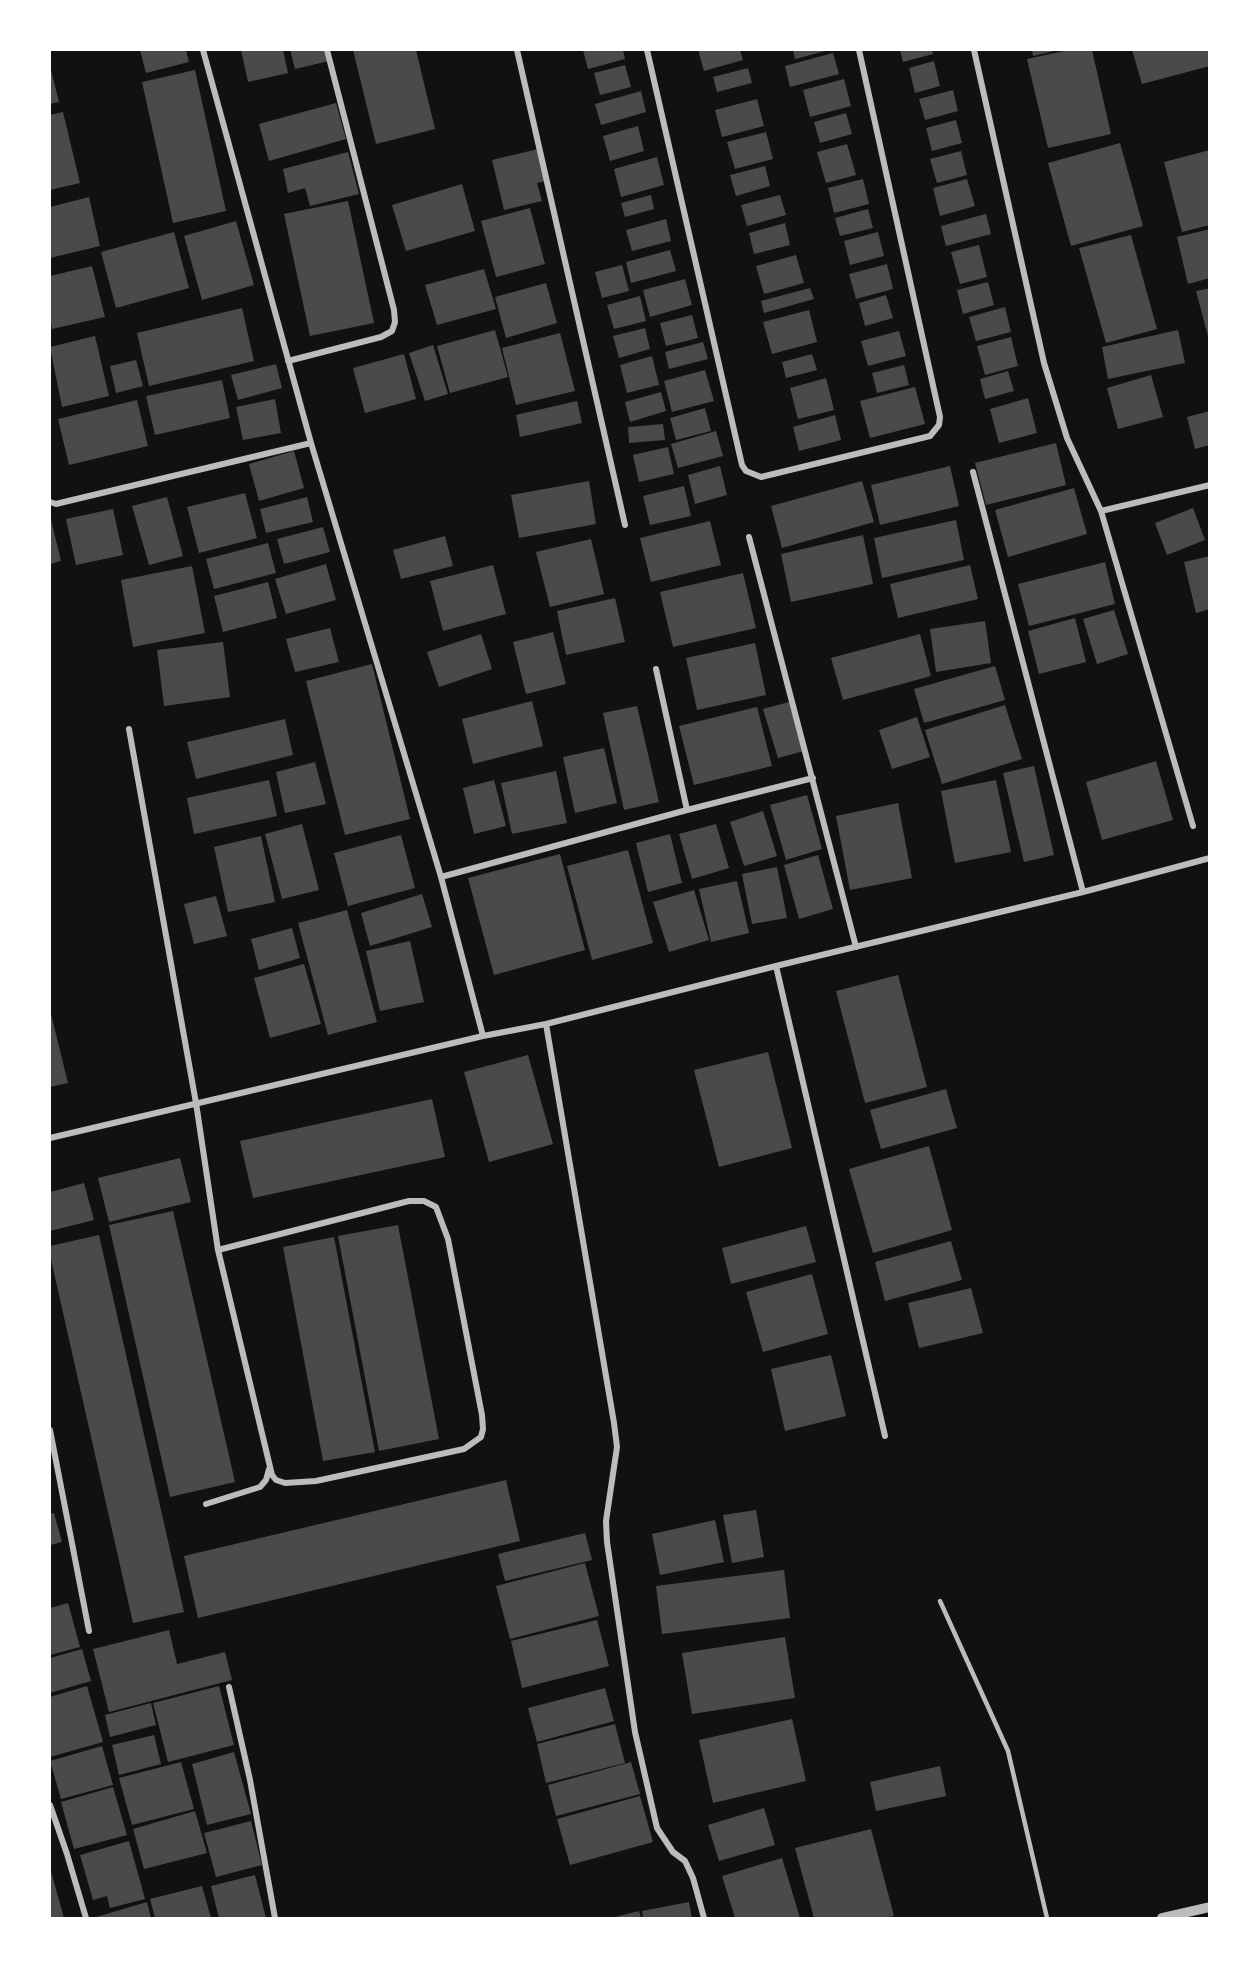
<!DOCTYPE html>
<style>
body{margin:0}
#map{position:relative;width:1259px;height:1968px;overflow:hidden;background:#111;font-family:"Fira Sans",sans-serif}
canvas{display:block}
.frame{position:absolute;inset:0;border:51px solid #fff;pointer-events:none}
</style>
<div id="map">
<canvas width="1259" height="1968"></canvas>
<div class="frame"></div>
</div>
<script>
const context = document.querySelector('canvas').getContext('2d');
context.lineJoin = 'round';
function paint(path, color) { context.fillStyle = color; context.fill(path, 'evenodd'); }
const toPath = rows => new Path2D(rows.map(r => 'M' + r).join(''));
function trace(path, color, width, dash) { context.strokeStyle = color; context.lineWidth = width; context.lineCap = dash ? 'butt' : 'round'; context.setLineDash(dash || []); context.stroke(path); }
const building = toPath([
 [140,50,186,50,189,62,146,73],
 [241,50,283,50,288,73,248,82],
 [290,50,326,50,329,61,295,69],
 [353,50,416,50,435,129,376,144],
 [583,50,623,50,625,59,588,69],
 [698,50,740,50,743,60,704,71],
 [793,50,829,50,795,59],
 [900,50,932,50,933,54,903,62],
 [1032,50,1058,50,1033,56],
 [1069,50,1092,50,1111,134,1048,148,1027,59],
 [1132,50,1210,50,1210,66,1142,84],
 [833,53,839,74,790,87,785,66],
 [934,61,940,86,915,93,909,68],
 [625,65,631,87,600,95,594,73],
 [50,66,59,102,50,104],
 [748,68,752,83,717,92,713,77],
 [195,70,226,211,173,223,142,82],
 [844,79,851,106,810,117,803,90],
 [953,90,958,111,925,120,919,99],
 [641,91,646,112,601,125,595,104],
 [757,99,764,126,722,137,715,110],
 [336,103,346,139,269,161,259,124],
 [63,112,80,183,50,190,50,115],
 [846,113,852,134,820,143,814,122],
 [956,120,962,143,932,151,926,128],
 [638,126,644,151,610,161,603,136],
 [766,132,773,159,735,169,727,142],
 [1120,143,1143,226,1071,246,1048,163],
 [847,144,856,175,826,183,817,152],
 [538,149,546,181,537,183,542,201,504,210,492,160],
 [1210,150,1210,225,1182,232,1164,162],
 [961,151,967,175,937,183,930,159],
 [348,152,359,194,310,206,305,188,288,193,283,169],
 [657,157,664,185,621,197,614,169],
 [765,166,770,186,736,196,730,175],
 [863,179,869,204,834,213,828,188],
 [967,179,975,206,940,216,933,188],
 [462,184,475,231,406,251,392,205],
 [651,195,654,209,625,217,621,203],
 [780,195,786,215,747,226,741,205],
 [89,197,100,246,50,258,50,207],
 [348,201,374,323,310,336,284,214],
 [530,208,545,264,496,277,481,221],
 [868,209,873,228,840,236,835,218],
 [986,214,991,234,946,246,941,226],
 [666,219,671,241,632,251,626,230],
 [236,221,254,285,202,300,184,236],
 [785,223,790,245,754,254,749,233],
 [1210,229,1210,278,1188,284,1177,237],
 [174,232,189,288,116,308,101,252],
 [878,232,884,256,850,265,844,241],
 [1131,235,1157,329,1106,343,1079,248],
 [979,245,987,277,960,284,951,252],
 [670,250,676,271,631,283,626,262],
 [796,255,804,283,764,294,756,266],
 [887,264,893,289,856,299,849,274],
 [622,265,629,291,602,298,595,272],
 [92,266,105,317,52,329,50,317,50,276],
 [484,269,496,309,437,325,425,285],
 [685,279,692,305,650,317,643,290],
 [988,282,994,305,963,314,957,290],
 [546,283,557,323,506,338,495,297],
 [810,288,814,299,764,313,761,301],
 [1210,288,1210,340,1209,340,1196,291],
 [886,295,893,318,865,326,859,303],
 [640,296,646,321,614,329,607,305],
 [1005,307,1011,332,976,341,969,317],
 [242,308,254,361,149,386,137,333],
 [809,310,817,342,772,354,763,322],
 [692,315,698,338,666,346,660,323],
 [645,328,650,349,619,358,613,336],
 [495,330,508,377,450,393,437,346],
 [1178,330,1185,363,1108,379,1102,347],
 [899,331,906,356,868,366,861,341],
 [560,333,575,391,516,405,502,348],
 [95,336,109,396,62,407,50,347],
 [1011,337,1018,366,985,375,977,346],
 [703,342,708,359,669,369,665,352],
 [433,345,448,394,425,401,409,353],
 [404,354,416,399,365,413,353,368],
 [812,354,817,370,786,378,782,362],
 [652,356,659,385,627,393,620,365],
 [136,360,143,386,116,393,110,366],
 [276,364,282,388,238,400,231,375],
 [904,365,909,385,877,393,872,373],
 [705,370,714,401,672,412,664,381],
 [1008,371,1014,391,985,399,980,379],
 [1151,375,1163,417,1118,429,1107,388],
 [826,378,834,410,798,419,790,388],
 [222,380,230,418,155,435,146,396],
 [915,387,925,424,870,438,860,401],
 [661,392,666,411,630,422,625,402],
 [1028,398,1037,433,999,443,990,409],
 [275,399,281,433,243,440,236,407],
 [137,400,148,446,69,465,58,419],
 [577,401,582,423,520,437,516,415],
 [705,408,711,431,676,440,670,418],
 [1210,411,1210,445,1195,449,1187,417],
 [835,415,841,440,799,451,793,427],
 [663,424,665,440,629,443,628,427],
 [716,431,723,456,678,468,671,444],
 [1056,443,1066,485,986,505,975,463],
 [668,447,674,474,639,482,633,455],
 [294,451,304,488,259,501,249,464],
 [720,466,727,495,695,504,688,475],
 [950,466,959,506,880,525,871,485],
 [589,481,596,524,519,538,511,495],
 [862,481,874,522,782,548,771,506],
 [684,486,691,516,650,525,643,496],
 [1074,488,1087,534,1008,557,995,510],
 [245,493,257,538,199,553,187,507],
 [167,497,183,556,149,565,132,506],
 [307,497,313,522,266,533,260,509],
 [1193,508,1205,540,1167,555,1155,523],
 [113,509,123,555,76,565,66,519],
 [50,516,61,561,50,564],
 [956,520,964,560,882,578,874,538],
 [710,521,721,565,651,582,640,538],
 [323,527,330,552,284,564,277,539],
 [863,535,873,584,791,602,781,554],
 [445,536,453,566,401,579,393,550],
 [591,539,604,594,550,607,536,552],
 [268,543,276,573,214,589,206,559],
 [1210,556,1210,609,1196,613,1184,562],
 [1105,562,1115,604,1029,626,1018,584],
 [326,564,336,600,286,614,275,579],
 [493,565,506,614,443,631,430,581],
 [970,565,978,599,898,618,890,584],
 [192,566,205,633,133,647,121,580],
 [743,573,756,628,673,647,660,592],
 [268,582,277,618,223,632,214,596],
 [615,598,625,642,566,655,557,611],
 [1114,610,1128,654,1097,664,1083,619],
 [1075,618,1086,662,1039,674,1028,631],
 [985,621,991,663,936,672,930,629],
 [330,628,339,662,295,672,286,639],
 [553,632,566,684,526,694,513,642],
 [481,634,492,669,439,687,427,652],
 [920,634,931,676,843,700,831,658],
 [223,642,230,697,164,706,157,650],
 [755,643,766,695,697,710,686,658],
 [372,664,410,819,345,835,306,681],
 [995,666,1005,700,924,723,914,689],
 [532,701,543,746,473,764,462,719],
 [789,702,804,751,778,758,763,709],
 [1005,705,1022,759,942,784,925,730],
 [637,706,659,802,624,810,603,713],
 [757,707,772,766,694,785,679,726],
 [917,717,930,757,892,769,879,730],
 [285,719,293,755,196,779,187,742],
 [604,748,617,803,575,813,563,757],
 [1156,761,1173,820,1102,840,1086,782],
 [315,762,326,804,285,813,276,772],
 [1034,766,1054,855,1024,862,1003,773],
 [556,771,567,823,512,834,501,783],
 [269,780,277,816,194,834,187,798],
 [494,780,506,826,474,834,463,788],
 [996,780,1011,852,955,863,941,791],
 [807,795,822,849,786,860,770,805],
 [898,803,912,878,850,890,836,816],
 [763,811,777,856,744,866,730,822],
 [302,824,319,890,282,899,265,834],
 [716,824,729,868,692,879,679,834],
 [670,834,682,883,648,892,636,843],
 [401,835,415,888,348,906,334,853],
 [261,836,275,902,228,912,214,847],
 [628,850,653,943,592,960,567,866],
 [560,854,585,950,494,975,468,878],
 [818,855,833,909,799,919,784,865],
 [777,867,787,918,752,924,742,874],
 [737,881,749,933,711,942,699,889],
 [694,890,709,940,669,952,653,902],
 [422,894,432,927,370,946,361,913],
 [216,896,227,936,194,944,184,904],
 [347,910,377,1022,328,1035,298,923],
 [292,928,300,958,259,970,251,939],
 [410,941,424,1002,380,1011,366,951],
 [304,964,321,1024,270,1038,254,978],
 [898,975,927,1087,865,1103,836,991],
 [50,1010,68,1083,50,1087],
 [768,1052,792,1148,719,1167,694,1070],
 [528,1055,553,1144,489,1162,464,1072],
 [946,1089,957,1128,881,1149,870,1110],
 [432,1099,445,1157,253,1198,240,1141],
 [929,1146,952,1230,873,1253,849,1169],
 [180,1158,191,1202,109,1222,98,1178],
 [84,1183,94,1220,50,1231,50,1192],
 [173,1211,235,1482,170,1497,109,1225],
 [398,1225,439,1439,379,1451,338,1236],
 [806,1226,816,1262,731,1284,722,1248],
 [99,1235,184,1612,133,1623,50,1255,50,1246],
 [334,1237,375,1452,323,1461,283,1247],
 [951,1241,962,1280,885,1301,875,1262],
 [812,1274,828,1334,763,1352,746,1292],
 [971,1288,983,1333,919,1348,908,1303],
 [831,1355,846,1416,785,1431,771,1369],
 [506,1480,520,1541,198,1618,184,1556],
 [756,1510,764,1557,732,1563,723,1515],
 [54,1513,62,1542,50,1545,50,1514],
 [715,1520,724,1562,660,1575,652,1534],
 [585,1533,592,1560,505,1581,498,1554],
 [585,1563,599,1616,510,1639,496,1586],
 [784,1570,790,1618,662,1634,656,1586],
 [68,1603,80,1647,50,1655,50,1608],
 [597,1620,609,1666,522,1688,511,1641],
 [169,1630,177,1664,225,1652,232,1680,109,1712,93,1649],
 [785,1637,795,1698,692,1714,682,1653],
 [82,1649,91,1681,50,1693,50,1658],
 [87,1686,103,1742,50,1757,50,1697],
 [219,1686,234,1745,168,1762,153,1703],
 [605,1688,614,1721,537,1742,528,1708],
 [151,1703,156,1725,110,1737,105,1715],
 [792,1719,806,1781,713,1803,699,1740],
 [615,1724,625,1763,546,1783,537,1744],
 [154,1735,161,1764,119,1775,112,1745],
 [102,1746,113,1785,61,1799,50,1761],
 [234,1752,251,1814,207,1825,192,1764],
 [181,1762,194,1809,132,1825,119,1778],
 [631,1762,640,1794,556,1816,548,1785],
 [940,1766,946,1796,876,1811,870,1782],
 [113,1787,127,1835,74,1849,61,1802],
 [640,1796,653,1842,570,1865,557,1819],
 [764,1808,775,1845,719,1861,708,1825],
 [195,1811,207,1853,144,1869,133,1829],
 [251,1821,262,1865,216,1877,204,1833],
 [871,1829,894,1916,885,1918,814,1918,795,1848],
 [129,1841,145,1899,110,1908,107,1896,93,1900,80,1855],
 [782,1858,800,1918,735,1918,722,1876],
 [50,1868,64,1918,50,1918],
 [255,1875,266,1918,219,1918,211,1886],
 [202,1886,211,1918,155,1918,150,1899],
 [147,1902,151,1918,96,1918,96,1917],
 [689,1902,692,1918,643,1918,642,1911],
 [639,1911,641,1918,611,1918]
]);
const service = toPath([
 [940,1601,1008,1751,1047,1918]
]);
const minor = toPath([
 [203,50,311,443,441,877,483,1036],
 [517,50,625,525],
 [647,50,742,465,746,471,761,477,930,436,939,425,940,417,859,50],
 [974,50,1044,363,1067,438,1101,511,1193,826],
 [288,361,381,337,392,331,395,322,394,310,327,50],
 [973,472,1083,892],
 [50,502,56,504,64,502,311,443],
 [1101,511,1210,485],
 [749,537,856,947],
 [656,669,687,810],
 [129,729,196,1103,218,1250,272,1475,276,1480,285,1483,316,1481,464,1449,481,1437,483,1429,482,1415,448,1239,436,1207,424,1201,409,1201,218,1250],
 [441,877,687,810,813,778],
 [776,966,885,1436],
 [546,1024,614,1423,617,1447,606,1521,607,1542,635,1732,657,1828,673,1852,685,1861,693,1878,704,1918],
 [50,1138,483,1036,546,1024,776,966,1083,892,1210,858],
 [50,1430,89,1631],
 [206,1504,260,1487,266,1480,269,1469],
 [229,1687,250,1780,275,1918],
 [50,1805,67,1854,86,1918]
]);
const tertiary = toPath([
 [1162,1918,1210,1907]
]);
paint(building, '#4a4a4a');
trace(service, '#bcbcbc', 4.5);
trace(minor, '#bcbcbc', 6);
trace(tertiary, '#bcbcbc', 10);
</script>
